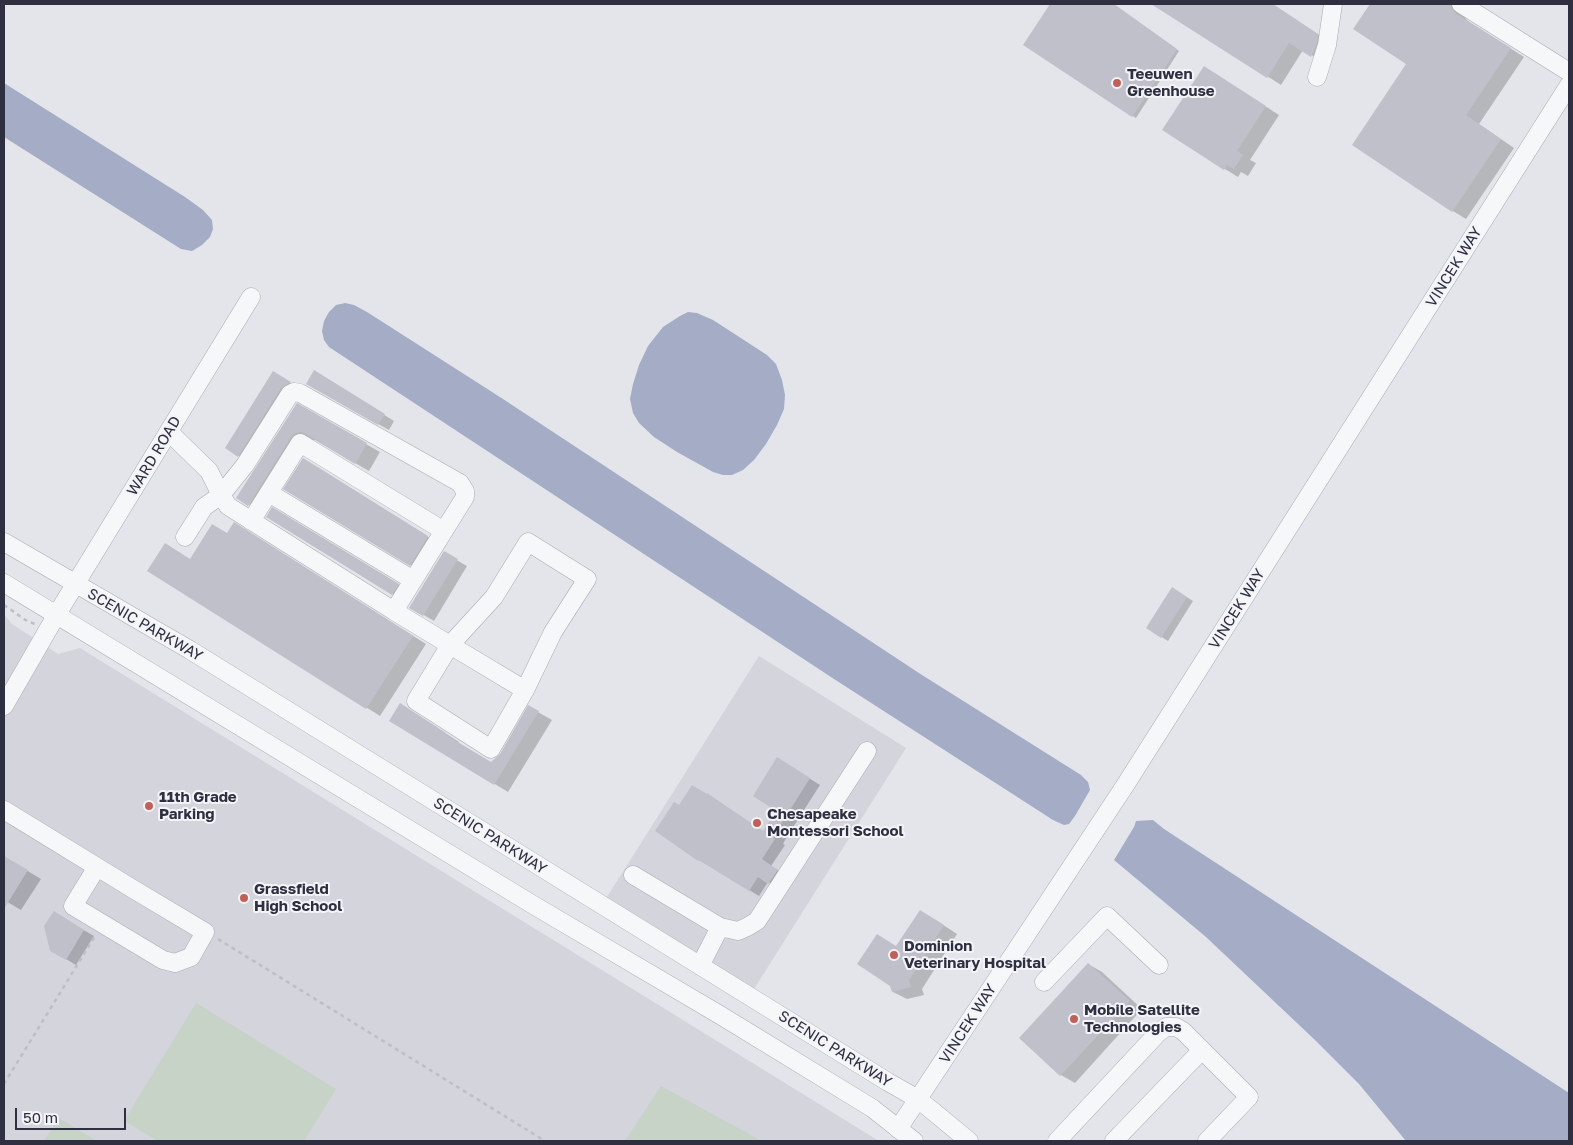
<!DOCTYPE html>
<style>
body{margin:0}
#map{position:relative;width:1573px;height:1145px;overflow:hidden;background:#e4e5ea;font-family:"Golos Text",sans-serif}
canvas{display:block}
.frame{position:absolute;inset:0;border:5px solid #2e3041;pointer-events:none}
.scale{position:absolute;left:15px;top:1108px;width:111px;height:22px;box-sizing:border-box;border:2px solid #2e3041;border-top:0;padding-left:6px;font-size:15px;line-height:18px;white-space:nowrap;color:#2e3041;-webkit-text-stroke:4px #f4f4f8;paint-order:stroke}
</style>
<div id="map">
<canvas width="1573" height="1145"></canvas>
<div class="frame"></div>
<div class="scale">50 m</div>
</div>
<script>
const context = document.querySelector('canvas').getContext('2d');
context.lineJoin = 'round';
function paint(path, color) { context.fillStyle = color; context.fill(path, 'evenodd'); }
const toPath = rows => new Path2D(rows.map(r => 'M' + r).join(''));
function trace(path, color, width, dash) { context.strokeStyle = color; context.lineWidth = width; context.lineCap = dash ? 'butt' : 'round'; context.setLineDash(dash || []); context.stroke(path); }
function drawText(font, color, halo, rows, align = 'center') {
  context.font = font + ' "Golos Text",sans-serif'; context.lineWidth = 4; context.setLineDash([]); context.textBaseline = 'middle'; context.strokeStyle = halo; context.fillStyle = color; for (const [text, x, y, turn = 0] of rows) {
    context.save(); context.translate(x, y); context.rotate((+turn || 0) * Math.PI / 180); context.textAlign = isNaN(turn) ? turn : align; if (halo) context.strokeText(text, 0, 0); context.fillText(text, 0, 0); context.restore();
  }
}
const built = toPath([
 [4,614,12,624,58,654,80,648,879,1141,4,1141],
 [759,656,906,748,754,989,607,897]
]);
const green = toPath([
 [196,1003,336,1089,304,1141,158,1141,124,1121],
 [661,1086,762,1141,625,1141],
 [59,1118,97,1141,44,1141]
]);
const water = toPath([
 [4,83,185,197,203,210,212,220,213,229,210,237,202,245,192,251,181,249,4,137],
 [345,303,354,305,367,312,503,399,922,675,1081,775,1088,782,1090,790,1075,816,1069,824,1064,825,1053,820,834,679,329,347,324,340,322,331,324,321,329,312,336,305],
 [688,312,697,313,713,320,767,355,776,364,782,380,785,395,784,409,777,425,766,444,754,460,743,470,732,475,723,475,713,472,677,452,654,437,639,423,633,413,630,399,633,384,639,365,648,346,663,327,680,316],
 [1153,820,1164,829,1569,1093,1569,1141,1406,1141,1359,1084,1315,1040,1206,937,1114,860,1134,827,1136,821]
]);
const shadow = toPath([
 [1051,4,1113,4,1179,51,1136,118,1024,45],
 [1154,4,1272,4,1331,43,1325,63,1303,50,1281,85],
 [1372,4,1450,4,1464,13,1465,18,1469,22,1524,57,1479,124,1514,148,1466,219,1453,211,1408,64,1355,28],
 [1218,76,1279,115,1250,160,1256,163,1248,176,1241,172,1238,177,1225,169],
 [325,378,394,421,389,430,307,384],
 [284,379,299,389,248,461,226,448],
 [297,405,380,452,369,471,315,440,310,441,262,513,249,505],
 [317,467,441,545,424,572,410,565],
 [273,509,408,590,402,600,392,594],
 [248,532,426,644,380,716,149,570,191,560,228,534],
 [444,553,467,566,434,621,410,607],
 [1172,588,1193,601,1168,641,1147,628],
 [529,707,552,720,508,792,391,721,414,713,459,742,458,744,492,764,501,755],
 [788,765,820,785,788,835,783,844,785,845,771,866,787,876,779,888,768,882,759,896,699,860,657,831,679,806,708,795,764,832,778,811],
 [4,857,41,879,21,910,4,900],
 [54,913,94,936,76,965,51,950],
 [934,919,957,934,922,989,924,995,907,999,893,992,897,948],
 [1088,964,1102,972,1142,1009,1075,1083,1061,1075]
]);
const building = toPath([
 [1050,4,1114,4,1177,49,1132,117,1023,45],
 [1151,4,1273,4,1318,34,1317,43,1311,57,1289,43,1267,78],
 [1370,4,1450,4,1452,9,1455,13,1511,48,1466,115,1501,139,1452,212,1352,145,1406,64,1353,29],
 [1204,66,1266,106,1237,151,1243,155,1234,169,1227,165,1224,170,1162,130],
 [314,370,385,414,378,425,306,384],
 [273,371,291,382,281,388,238,457,225,448],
 [297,403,367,443,355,464,306,434,301,432,295,433,291,437,248,506,236,498],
 [303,458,428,536,410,566,283,489],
 [272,507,399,584,392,595,266,517],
 [234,522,412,635,413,636,366,709,147,571,165,543,190,559,212,524,227,533],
 [444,551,458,559,423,616,409,608],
 [1172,587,1187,597,1161,638,1146,628],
 [400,703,446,733,446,735,491,762,500,754,528,705,539,711,494,785,389,721],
 [777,757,810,778,778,829,774,838,775,839,762,859,778,870,768,884,758,877,749,891,699,860,698,861,655,831,674,802,679,805,692,785,707,794,707,793,763,831,776,811,753,796],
 [4,856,28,870,4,909],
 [920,910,944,925,909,980,911,987,892,992,890,986,857,964,877,934,896,946],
 [54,911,84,930,66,960,50,951,44,926],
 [1088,963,1130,1001,1060,1076,1019,1038]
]);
const path = toPath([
 [4,605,27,621,35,624],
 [218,939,545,1141],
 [4,1084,95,936]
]);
const minor = toPath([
 [1461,4,1569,72],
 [1317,77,1327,45,1333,4],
 [169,432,209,471,221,495,228,506,394,611,465,497,465,491,460,483,300,393,294,392,290,394,245,465,221,495,204,507,185,537],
 [269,493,413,580],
 [251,521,300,443,444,531],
 [4,542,190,650,888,1082,918,1099,969,1141],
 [4,583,535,906,720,1015,872,1108,914,1141],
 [394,611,450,645,525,690,553,632,587,579,528,542,494,597,450,645,416,701,491,749,525,690],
 [4,706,57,614,251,297],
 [4,810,133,889,205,932,191,957,175,963,163,960,73,906,97,867],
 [633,875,720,927,738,931,747,927,757,921,867,751],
 [700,966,720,927],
 [1044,982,1107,916,1159,965],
 [898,1129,1126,784,1569,85],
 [1057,1141,1158,1033,1166,1027,1176,1027,1183,1031,1249,1097,1207,1141],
 [1114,1141,1202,1050]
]);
const markers = [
 [1117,83,5,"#c06159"],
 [149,806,5,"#c06159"],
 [757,823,5,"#c06159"],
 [244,898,5,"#c06159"],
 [894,955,5,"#c06159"],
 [1074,1019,5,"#c06159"]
];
const poiNames = [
 ["Teeuwen",1127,74],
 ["Greenhouse",1127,91],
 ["11th Grade",159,797],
 ["Parking",159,814],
 ["Chesapeake",767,814],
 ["Montessori School",767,831],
 ["Grassfield",254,889],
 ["High School",254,906],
 ["Dominion",904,946],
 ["Veterinary Hospital",904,963],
 ["Mobile Satellite",1084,1010],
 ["Technologies",1084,1027]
];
const streetNames = [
 ["VINCEK WAY",1454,267,-58],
 ["WARD ROAD",154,456,-59],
 ["VINCEK WAY",1237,609,-58],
 ["SCENIC PARKWAY",145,625,30],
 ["SCENIC PARKWAY",490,836,32],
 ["VINCEK WAY",968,1024,-57],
 ["SCENIC PARKWAY",835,1049,32]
];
paint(built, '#d3d4dc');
paint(green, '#c7d3c6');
paint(water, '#a4acc6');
paint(shadow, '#0003');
paint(building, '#bfc0ca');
trace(minor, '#aaabb4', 19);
trace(path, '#bebfc5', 2.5, [4, 4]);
trace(minor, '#f6f7f9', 18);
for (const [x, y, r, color] of markers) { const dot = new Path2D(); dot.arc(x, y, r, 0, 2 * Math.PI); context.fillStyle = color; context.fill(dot); trace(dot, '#f4f4f8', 2); }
drawText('bold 15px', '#2e3041', '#f4f4f8', poiNames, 'left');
drawText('15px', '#2e3041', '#f4f4f8', streetNames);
</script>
